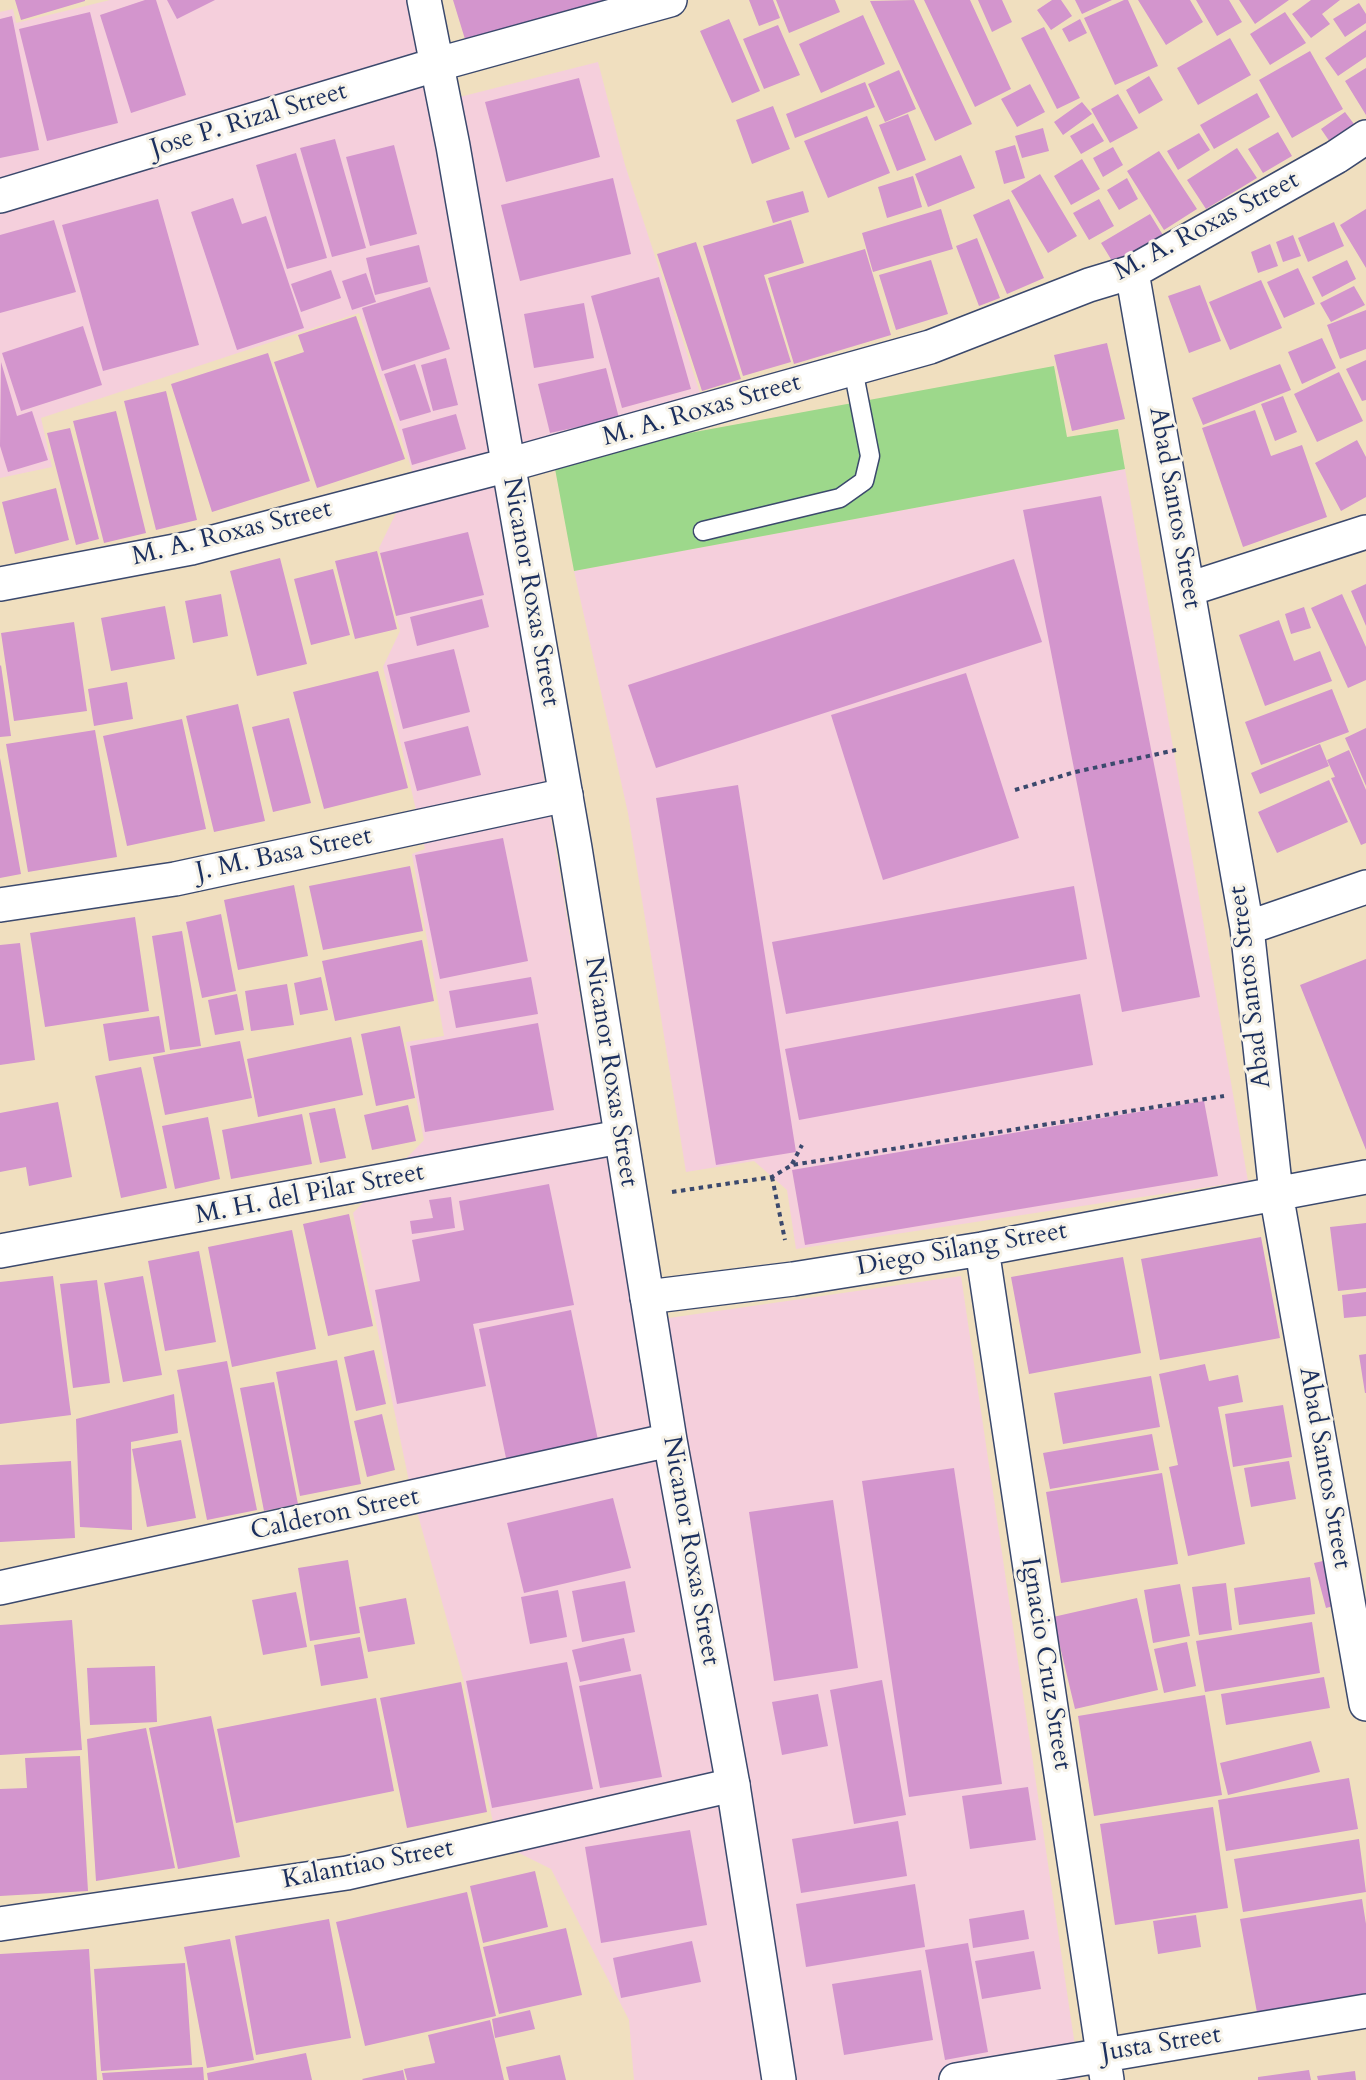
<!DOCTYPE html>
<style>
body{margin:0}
canvas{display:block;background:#f0dfbf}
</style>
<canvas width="1366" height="2080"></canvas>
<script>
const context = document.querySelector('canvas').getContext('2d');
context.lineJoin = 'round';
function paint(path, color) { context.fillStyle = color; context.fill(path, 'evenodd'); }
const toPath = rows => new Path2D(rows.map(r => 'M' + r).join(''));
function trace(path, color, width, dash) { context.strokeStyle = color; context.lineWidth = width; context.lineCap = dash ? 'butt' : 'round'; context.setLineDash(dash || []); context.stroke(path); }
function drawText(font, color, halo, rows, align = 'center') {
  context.font = font + ' Cardo,serif'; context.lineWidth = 6; context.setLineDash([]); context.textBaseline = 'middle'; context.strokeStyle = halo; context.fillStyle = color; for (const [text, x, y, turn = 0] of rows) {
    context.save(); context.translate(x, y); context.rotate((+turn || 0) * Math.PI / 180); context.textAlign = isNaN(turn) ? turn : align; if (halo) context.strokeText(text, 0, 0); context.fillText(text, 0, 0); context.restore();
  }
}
const built = toPath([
 [110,0,408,0,428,105,598,62,625,165,703,402,492,463,634,1323,961,1276,1080,2080,634,2080,629,2020,551,1869,497,1842,463,1678,410,1486,353,1213,424,1140,406,1042,444,1036,412,854,425,849,383,667,400,631,379,548,414,476,359,313,41,418,52,467,0,478,0,12,13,9,16,23],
 [1125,469,1248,1181,796,1249,787,1190,754,1161,686,1172,628,813,574,571]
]);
const green = toPath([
 [1054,366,1067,437,1118,429,1125,469,574,571,553,458]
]);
const building = toPath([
 [15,0,85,0,85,1,21,20],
 [145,0,156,0,186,95,131,113,100,15],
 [167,0,215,0,177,19],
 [453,0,603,0,606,9,468,49],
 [749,0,773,0,780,18,759,26],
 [776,0,835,0,840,12,789,33],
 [914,0,972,124,935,141,870,1],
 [924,0,970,0,1011,89,975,107],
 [978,0,1002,0,1012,22,992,32],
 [1052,0,1061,0,1072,16,1051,30,1037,10],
 [1075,0,1112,0,1082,14],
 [1124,0,1128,0,1158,66,1115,85,1084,18],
 [1138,0,1190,0,1203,22,1166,45],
 [1196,0,1229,0,1242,22,1217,36],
 [1239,0,1289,0,1255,24],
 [1311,0,1340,0,1322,14,1330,24,1311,38,1292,14],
 [1359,3,1366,14,1366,23,1345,37,1333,19],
 [90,12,118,123,47,141,19,29],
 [1285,12,1306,43,1270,65,1250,34],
 [863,15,885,64,821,93,799,44],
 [12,16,39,150,0,158,0,19],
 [729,19,760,91,732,103,700,31],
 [1080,19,1087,33,1069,42,1062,29],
 [778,25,800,75,764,89,743,39],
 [1044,27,1080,98,1057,109,1021,38],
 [1366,30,1366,57,1338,76,1325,58],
 [1230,38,1251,75,1198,105,1177,68],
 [1310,51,1343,109,1292,138,1259,80],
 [1366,68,1366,115,1345,81],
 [899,70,916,109,885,122,868,84],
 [1149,76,1163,100,1139,114,1126,90],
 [579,78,600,157,506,182,485,102],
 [865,82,875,107,795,138,786,114],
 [1030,84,1045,112,1017,127,1001,99],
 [1257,93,1270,117,1214,149,1200,125],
 [1118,94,1138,128,1110,143,1091,109],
 [1082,102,1092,114,1063,135,1054,122],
 [773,106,790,149,752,164,736,120],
 [1345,112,1357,128,1332,145,1321,129],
 [908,114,926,160,897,171,879,125],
 [867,116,890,173,828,198,804,141],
 [1093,123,1104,141,1081,154,1070,136],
 [1043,128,1049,151,1022,158,1015,136],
 [1278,132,1292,156,1263,173,1248,149],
 [1199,133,1210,150,1178,170,1167,151],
 [335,139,366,248,332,257,300,148],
 [394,145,417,234,370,246,346,157],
 [1015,145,1025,178,1004,184,995,151],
 [1113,147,1123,165,1103,177,1093,158],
 [1237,148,1257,178,1206,209,1187,180],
 [1159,151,1197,209,1164,230,1127,171],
 [296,153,327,258,287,269,256,165],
 [961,155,975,188,928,207,915,174],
 [1082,159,1100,189,1071,205,1054,176],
 [1040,174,1077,236,1048,253,1011,191],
 [913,176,922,207,887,218,878,187],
 [613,178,631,254,520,281,501,205],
 [1127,178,1138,199,1119,210,1107,190],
 [803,191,809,212,773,223,766,201],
 [233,198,242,224,266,216,304,328,237,350,191,212],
 [158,199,199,345,103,371,62,225],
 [1009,199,1044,278,1007,294,973,215],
 [1099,199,1114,226,1089,240,1073,213],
 [941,209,953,249,873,272,862,233],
 [1366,209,1366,268,1340,225],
 [1150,214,1166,240,1117,269,1101,243],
 [54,220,76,292,0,313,0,235],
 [791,220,804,263,764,275,791,362,743,376,703,246],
 [1334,222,1344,246,1308,262,1298,238],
 [1293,235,1301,256,1283,262,1276,242],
 [977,238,1000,298,979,306,956,246],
 [696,242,741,379,702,391,657,254],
 [1270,244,1278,266,1258,273,1251,252],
 [419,245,428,282,375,295,366,258],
 [865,249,891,335,794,364,768,278],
 [931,260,948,314,896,330,879,275],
 [1347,260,1356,279,1322,297,1312,277],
 [1298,268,1315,304,1284,318,1267,282],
 [331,270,341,298,301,312,291,284],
 [366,273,376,302,352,310,342,281],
 [659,277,691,389,622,408,591,296],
 [1261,280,1282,328,1230,350,1209,302],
 [1200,285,1221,341,1189,353,1168,296],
 [1354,286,1365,305,1331,322,1320,303],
 [430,287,450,349,382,371,362,308],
 [584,303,594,358,534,368,524,314],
 [1366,310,1366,349,1340,359,1327,325],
 [356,316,405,459,317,488,274,362,304,352,298,335],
 [83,326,102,385,21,411,2,353],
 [1322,338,1336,368,1302,384,1288,352],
 [1107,343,1125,419,1072,431,1054,355],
 [268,353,310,481,212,512,171,384],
 [446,358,458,405,433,411,421,365],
 [1366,360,1366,400,1362,401,1346,369],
 [1,362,17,416,32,411,48,460,8,472,0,446],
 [415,364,431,412,400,421,384,374],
 [1280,364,1291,390,1203,425,1192,398],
 [606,368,619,418,550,433,538,384],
 [1339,372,1363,421,1317,442,1294,394],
 [166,391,197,520,156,530,124,401],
 [1283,396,1297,432,1275,441,1261,404],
 [1255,410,1271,456,1302,445,1327,517,1243,547,1202,428],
 [116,411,146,533,104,543,73,421],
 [456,414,466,449,412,465,402,429],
 [70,428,99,539,76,545,47,433],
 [1357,440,1366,457,1366,497,1341,511,1315,463],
 [56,488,69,540,15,554,2,502],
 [1101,496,1200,997,1122,1012,1023,510],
 [468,532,484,595,396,616,380,553],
 [377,551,397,629,355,639,335,561],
 [280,558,307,664,257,676,230,571],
 [1014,559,1042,642,656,768,628,685],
 [333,569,350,635,311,645,294,579],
 [1366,584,1366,626,1351,591],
 [221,594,228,636,193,643,185,601],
 [1342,594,1366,647,1366,680,1348,688,1311,608],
 [482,599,489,627,417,646,410,617],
 [165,606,175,659,111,671,101,618],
 [1304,607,1311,628,1291,634,1285,614],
 [1279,620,1294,661,1320,651,1332,681,1265,706,1239,635],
 [74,622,87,711,14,721,1,633],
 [454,649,470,712,403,729,387,665],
 [1,665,11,736,0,737,0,666],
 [378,671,408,788,324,809,293,692],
 [966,673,1019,838,883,880,831,715],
 [127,682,133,719,94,726,88,689],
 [1332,689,1349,732,1261,765,1245,722],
 [238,704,265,821,214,832,186,716],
 [289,718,311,803,273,812,252,727],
 [182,719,206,829,127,846,103,736],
 [468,726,481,775,417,791,404,742],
 [1366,728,1366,786,1345,738],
 [95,730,117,857,28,872,6,744],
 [1320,744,1329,766,1260,794,1251,773],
 [1349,750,1366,790,1366,843,1361,845,1331,778,1335,777,1327,760],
 [0,758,21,874,0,878],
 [1329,780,1348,822,1277,853,1258,812],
 [738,785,796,1152,716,1165,656,798],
 [503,838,528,961,440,979,415,855],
 [410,866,423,931,323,950,309,886],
 [294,885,308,956,238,970,224,900],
 [1074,886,1087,959,786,1014,772,942],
 [221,914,236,991,202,998,186,922],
 [135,917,149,1011,45,1027,30,933],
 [182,931,201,1046,170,1050,152,936],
 [422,940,434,1001,335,1021,322,961],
 [20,943,35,1060,0,1065,0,945],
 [1366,959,1366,1150,1300,985],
 [321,977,328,1010,300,1015,294,983],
 [531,977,538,1014,456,1028,449,991],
 [287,984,294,1025,251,1031,245,991],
 [237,994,244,1030,215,1035,208,1000],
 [1080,994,1093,1065,799,1120,785,1049],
 [159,1016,165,1052,109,1061,103,1024],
 [538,1023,554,1110,425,1132,410,1046],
 [400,1026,415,1098,376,1106,361,1034],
 [351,1037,363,1095,258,1117,247,1059],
 [240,1041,252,1098,165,1115,153,1057],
 [141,1067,167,1188,121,1198,95,1076],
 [1204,1101,1218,1176,805,1245,792,1170],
 [58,1102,72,1177,29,1186,26,1167,0,1172,0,1113],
 [408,1105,416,1141,372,1150,364,1115],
 [335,1108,346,1158,320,1163,309,1113],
 [302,1114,312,1164,231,1179,222,1130],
 [208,1117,220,1179,175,1189,162,1126],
 [549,1184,574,1305,473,1324,486,1386,397,1404,375,1290,420,1281,412,1240,464,1230,459,1201],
 [451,1197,455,1228,412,1234,410,1221,433,1218,429,1200],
 [349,1214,373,1326,328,1336,303,1224],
 [1366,1223,1366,1288,1338,1291,1330,1227],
 [292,1230,316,1349,232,1367,208,1247],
 [1261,1237,1280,1338,1160,1360,1141,1259],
 [199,1251,216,1342,165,1351,148,1261],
 [1123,1257,1141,1353,1029,1374,1011,1277],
 [53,1276,71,1415,0,1424,0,1282],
 [143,1276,162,1375,123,1382,104,1283],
 [97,1280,110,1383,73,1388,60,1284],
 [1366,1292,1366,1316,1344,1318,1342,1295],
 [571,1310,598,1440,506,1458,479,1329],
 [374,1350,386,1404,356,1411,344,1357],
 [1366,1354,1366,1393,1365,1393,1359,1355],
 [337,1360,361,1484,300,1496,276,1372],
 [227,1361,257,1510,207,1520,177,1370],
 [1205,1364,1209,1381,1238,1375,1243,1402,1218,1407,1245,1544,1188,1556,1169,1467,1178,1465,1159,1374],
 [1151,1376,1160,1427,1063,1444,1054,1393],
 [274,1382,298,1504,264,1511,240,1388],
 [174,1394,178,1433,131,1442,132,1530,80,1527,76,1419],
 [1283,1405,1292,1457,1233,1467,1225,1414],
 [382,1414,395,1470,367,1477,354,1421],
 [1152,1434,1159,1470,1050,1489,1043,1453],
 [181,1440,196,1518,147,1527,132,1449],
 [71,1461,75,1538,0,1542,0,1465],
 [1289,1461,1296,1499,1251,1507,1244,1468],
 [954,1468,1002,1784,909,1797,862,1481],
 [1162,1473,1178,1564,1061,1583,1046,1492],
 [613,1498,631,1568,524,1593,507,1523],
 [833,1500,858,1668,774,1681,749,1512],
 [1332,1559,1344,1603,1326,1608,1314,1563],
 [348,1560,360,1633,310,1641,298,1568],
 [1310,1577,1315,1614,1239,1625,1234,1588],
 [625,1581,635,1632,582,1642,572,1591],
 [1226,1583,1232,1630,1199,1635,1192,1587],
 [1180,1584,1190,1636,1153,1643,1144,1590],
 [558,1590,567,1637,530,1644,521,1597],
 [296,1592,307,1647,263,1655,252,1600],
 [406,1598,415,1644,368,1652,359,1607],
 [1137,1598,1158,1690,1075,1709,1053,1617],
 [72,1620,82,1750,0,1755,0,1625],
 [1312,1622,1320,1673,1205,1692,1196,1641],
 [360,1637,368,1678,321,1686,314,1645],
 [624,1638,631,1671,580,1682,572,1650],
 [1187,1642,1196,1686,1164,1693,1154,1649],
 [567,1662,593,1789,492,1808,466,1681],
 [155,1666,157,1722,90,1725,87,1668],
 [641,1674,662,1777,600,1788,579,1686],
 [1324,1677,1330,1708,1226,1725,1221,1694],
 [882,1680,906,1815,854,1824,830,1690],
 [461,1682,487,1812,407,1828,380,1698],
 [818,1694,828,1746,782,1755,772,1702],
 [1205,1695,1222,1795,1094,1816,1078,1716],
 [376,1698,394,1791,236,1823,217,1729],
 [211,1716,240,1857,178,1869,149,1728],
 [146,1728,175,1868,96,1881,87,1739],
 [1311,1741,1320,1772,1228,1795,1220,1763],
 [80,1756,88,1891,0,1896,0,1789,27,1788,25,1758],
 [1349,1778,1358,1829,1226,1851,1218,1800],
 [1028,1787,1036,1840,970,1849,962,1796],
 [1213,1807,1228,1908,1115,1925,1100,1824],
 [898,1821,907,1876,801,1893,792,1839],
 [690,1830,707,1925,601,1943,585,1847],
 [1359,1839,1366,1892,1243,1912,1234,1859],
 [535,1871,548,1927,483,1943,470,1886],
 [915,1884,925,1947,806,1967,796,1904],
 [467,1892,496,2016,365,2046,336,1922],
 [1362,1899,1366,1924,1366,1999,1258,2018,1240,1919],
 [1024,1910,1029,1939,973,1948,969,1919],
 [1196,1915,1201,1947,1158,1954,1153,1921],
 [329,1919,351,2038,256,2055,235,1936],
 [566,1928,582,1995,499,2014,483,1947],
 [230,1939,254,2060,207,2068,184,1947],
 [692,1941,701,1982,621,1998,613,1958],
 [968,1943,988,2052,945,2060,925,1950],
 [89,1949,97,2080,0,2080,0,1954],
 [1034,1951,1041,1989,982,1999,975,1961],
 [185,1963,192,2065,101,2071,94,1969],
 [921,1970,933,2040,844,2055,832,1984],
 [530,2010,535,2029,495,2038,492,2019],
 [490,2020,504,2080,407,2080,404,2069,435,2063,428,2035],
 [306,2053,312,2080,208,2080,207,2073],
 [560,2055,566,2080,509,2080,506,2067],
 [203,2067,204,2080,103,2080,102,2073],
 [403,2070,405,2080,363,2080,362,2079],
 [1309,2070,1311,2080,1258,2080,1258,2077],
 [1355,2071,1356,2080,1318,2080,1317,2076]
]);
const path = toPath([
 [1015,790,1075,772,1176,750],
 [792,1164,802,1145],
 [772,1177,785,1240],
 [672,1192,772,1177,792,1165,1224,1096]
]);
const service = toPath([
 [703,531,840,498,864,481,870,456,853,369]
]);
const minor = toPath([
 [1132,272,1247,928,1276,1193,1366,1704],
 [508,465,930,347,1089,285,1132,272,1336,157,1366,137],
 [1189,589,1366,532],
 [0,905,175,879,566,795],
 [1247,928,1366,887],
 [982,1249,1107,2080],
 [0,1251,620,1137],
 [647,1297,793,1279,982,1249,1366,1177],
 [0,1924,347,1873,733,1785],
 [956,2080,1366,2011]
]);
const tertiary = toPath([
 [424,0,453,146,575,848,670,1440,733,1785,779,2080],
 [0,196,435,65,670,0],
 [0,584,191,548,508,465],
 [0,1588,670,1440]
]);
const streetNames = [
 ["Jose P. Rizal Street",249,121,-17],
 ["M. A. Roxas Street",1207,227,-28],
 ["M. A. Roxas Street",702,411,-16],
 ["Abad Santos Street",1174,508,80],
 ["M. A. Roxas Street",232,534,-14],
 ["Nicanor Roxas Street",530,592,80],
 ["J. M. Basa Street",284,855,-12],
 ["Abad Santos Street",1251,987,-97],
 ["Nicanor Roxas Street",610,1072,81],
 ["M. H. del Pilar Street",310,1195,-11],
 ["Diego Silang Street",962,1250,-10],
 ["Abad Santos Street",1324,1468,80],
 ["Calderon Street",335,1515,-12],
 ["Nicanor Roxas Street",690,1551,80],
 ["Ignacio Cruz Street",1045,1664,81],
 ["Kalantiao Street",368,1865,-11],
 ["Justa Street",1161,2045,-9]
];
paint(built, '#f5cfdc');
paint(green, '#9dd88b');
paint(building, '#d395cd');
trace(service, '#3b496d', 21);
trace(minor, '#3b496d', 36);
trace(tertiary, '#3b496d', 36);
trace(path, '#3b496d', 4, [4.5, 4.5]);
trace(service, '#fff', 18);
trace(minor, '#fff', 33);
trace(tertiary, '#fff', 33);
drawText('26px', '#1b2f5e', '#f7f3e8', streetNames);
</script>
